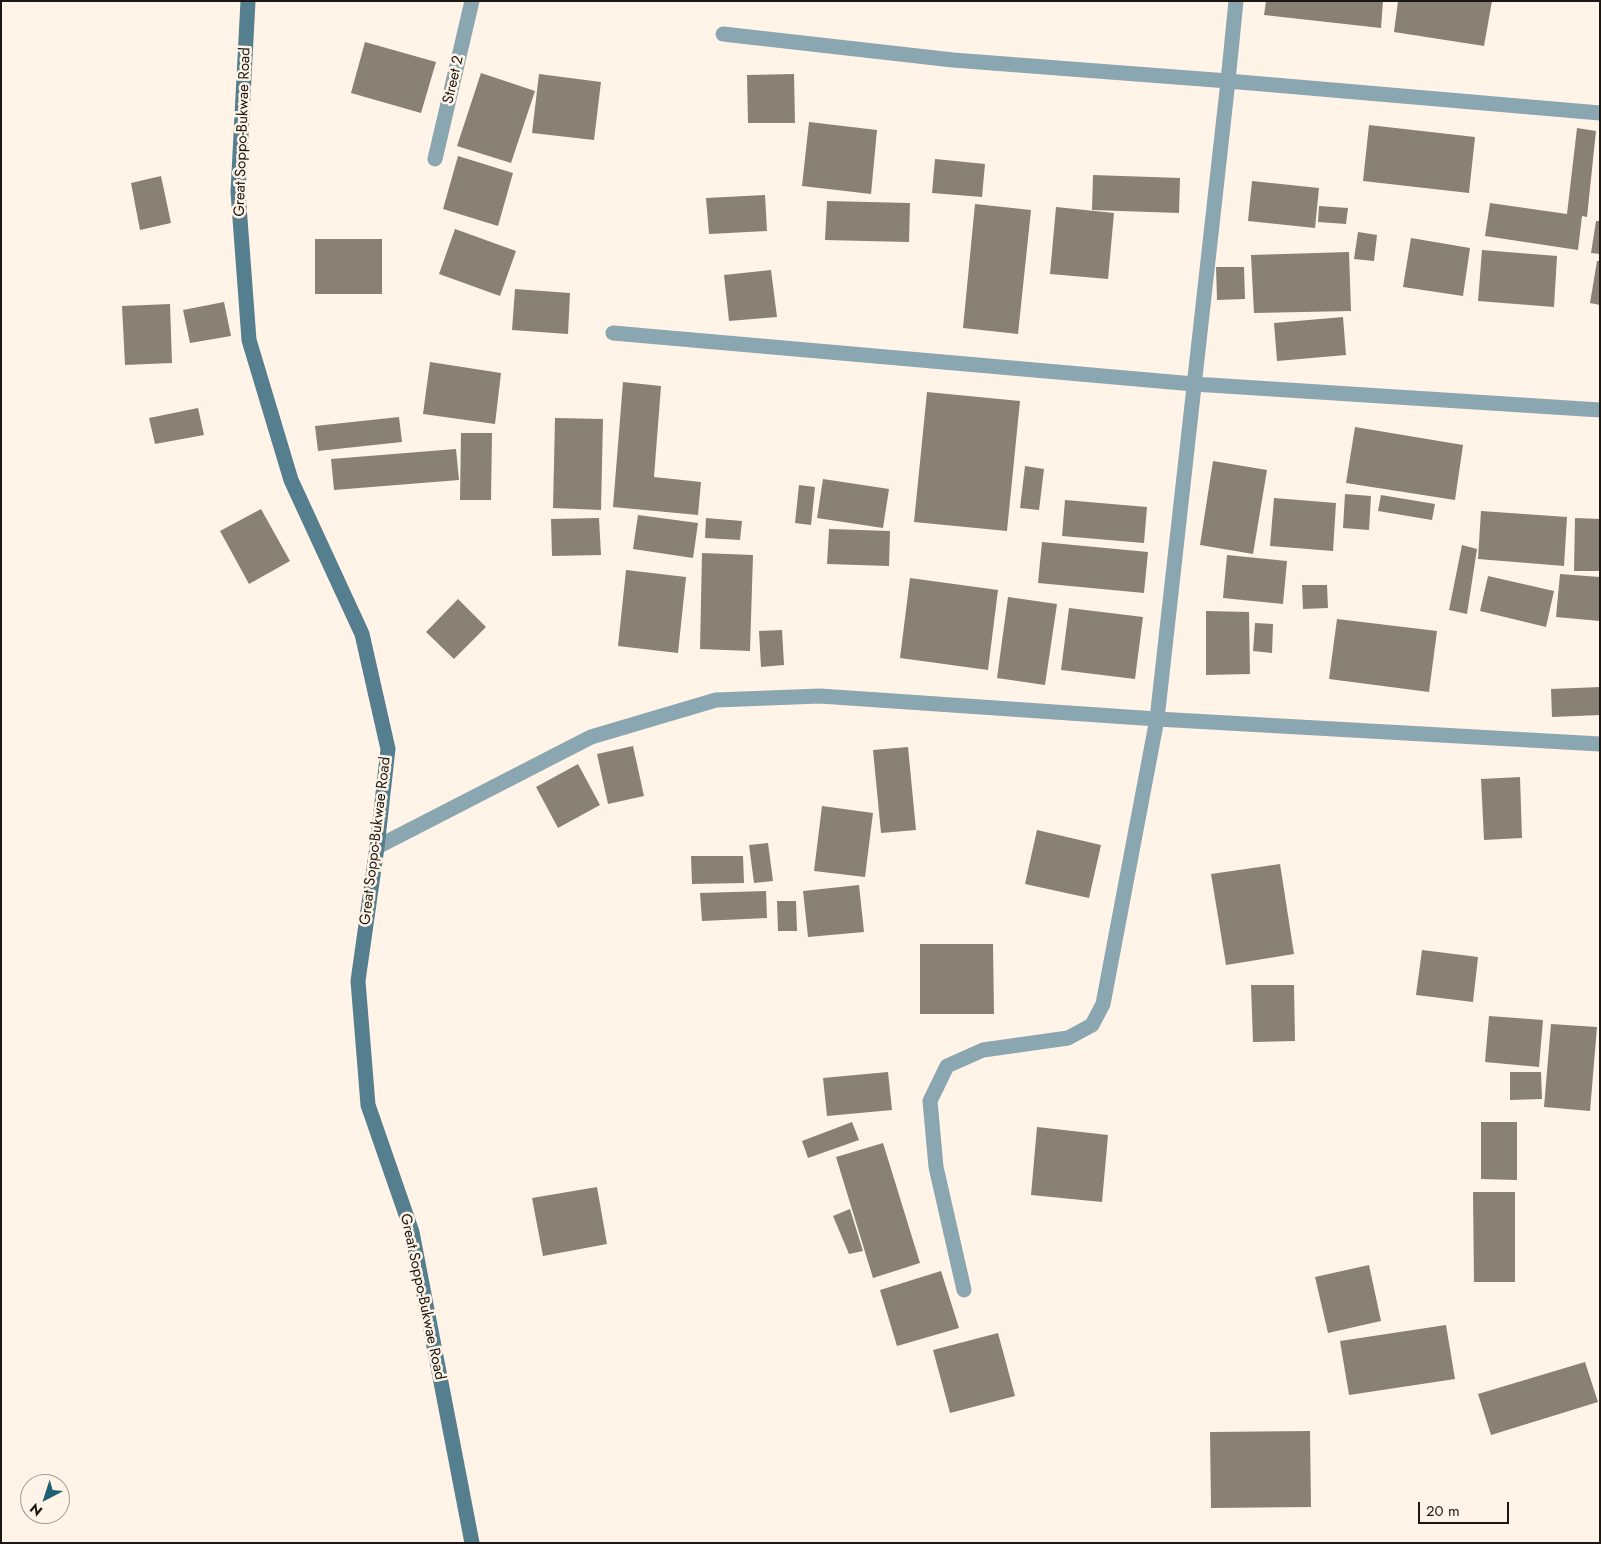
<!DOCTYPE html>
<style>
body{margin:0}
#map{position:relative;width:1601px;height:1544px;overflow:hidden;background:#fff4e7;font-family:Jost,sans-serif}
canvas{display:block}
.frame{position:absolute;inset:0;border:2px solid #1b1813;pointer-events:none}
.north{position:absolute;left:20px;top:1474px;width:50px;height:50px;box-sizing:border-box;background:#fff4e7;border:1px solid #a49c92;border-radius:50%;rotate:220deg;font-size:14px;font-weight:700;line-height:20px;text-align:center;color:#1b1813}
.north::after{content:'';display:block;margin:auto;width:18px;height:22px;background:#206075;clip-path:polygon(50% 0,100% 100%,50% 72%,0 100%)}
.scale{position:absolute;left:1418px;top:1502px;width:91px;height:22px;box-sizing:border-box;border:2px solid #1b1813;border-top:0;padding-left:6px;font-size:15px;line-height:18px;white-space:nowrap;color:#1b1813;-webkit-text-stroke:4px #fff4e7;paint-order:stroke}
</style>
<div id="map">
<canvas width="1601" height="1544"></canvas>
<div class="frame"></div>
<div class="north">N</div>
<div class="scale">20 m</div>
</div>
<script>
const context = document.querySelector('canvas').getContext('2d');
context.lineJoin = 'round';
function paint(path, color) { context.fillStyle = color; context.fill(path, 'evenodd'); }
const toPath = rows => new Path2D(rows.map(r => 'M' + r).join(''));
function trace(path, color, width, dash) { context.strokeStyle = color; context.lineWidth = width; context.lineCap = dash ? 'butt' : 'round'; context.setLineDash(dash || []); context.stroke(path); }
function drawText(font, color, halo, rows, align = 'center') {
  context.font = font + ' Jost,sans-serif'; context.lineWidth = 5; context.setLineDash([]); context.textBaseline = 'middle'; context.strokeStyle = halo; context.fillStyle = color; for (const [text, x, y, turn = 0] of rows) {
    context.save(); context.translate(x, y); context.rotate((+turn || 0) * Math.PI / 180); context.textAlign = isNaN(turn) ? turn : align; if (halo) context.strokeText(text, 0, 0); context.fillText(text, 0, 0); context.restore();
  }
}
const building = toPath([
 [1266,1,1383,1,1381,28,1264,15],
 [1398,1,1492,1,1484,46,1394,32],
 [365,42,436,62,421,113,351,93],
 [481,73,535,91,511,163,457,146],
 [539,74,601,82,594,140,532,133],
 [794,74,795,123,748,123,747,75],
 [809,122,877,130,871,194,802,186],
 [1369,125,1475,137,1469,193,1363,181],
 [1577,128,1596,131,1587,217,1582,216,1578,250,1485,236,1490,203,1567,214],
 [458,156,513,173,498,226,443,209],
 [935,159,985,164,982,197,932,193],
 [1093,175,1180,178,1179,213,1092,210],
 [161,176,171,223,140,230,131,183],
 [1252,181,1319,188,1315,228,1248,221],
 [765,195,767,231,709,234,706,198],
 [827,201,910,203,909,242,825,240],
 [975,204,1031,210,1018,334,963,328],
 [1319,206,1348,208,1346,224,1318,222],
 [1056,207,1114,213,1108,279,1050,274],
 [1596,221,1600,221,1600,254,1591,253],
 [455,229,516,251,500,296,439,274],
 [1358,232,1377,235,1374,261,1354,259],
 [1411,238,1470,248,1463,296,1403,287],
 [315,239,382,239,382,294,315,294],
 [1482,250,1557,256,1554,307,1478,301],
 [1349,252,1351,311,1254,313,1251,255],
 [1597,261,1600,261,1600,305,1590,303],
 [1216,267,1244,267,1245,299,1217,300],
 [771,270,777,317,729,321,724,275],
 [515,289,570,293,568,334,512,330],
 [224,302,231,336,190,343,183,310],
 [170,304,172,363,125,365,122,306],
 [1343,317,1346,355,1277,361,1274,323],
 [430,362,501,373,495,424,423,414],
 [623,382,661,386,654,477,701,482,698,515,613,507],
 [927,392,1020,401,1007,531,914,522],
 [198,408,204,435,155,444,149,418],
 [399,417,402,442,318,451,315,426],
 [555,418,603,419,601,510,553,508],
 [1355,427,1463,445,1455,500,1346,483],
 [461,433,492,433,491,500,460,500],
 [456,449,459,480,334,490,331,459],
 [1213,461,1267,470,1253,554,1200,545],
 [1025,466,1044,469,1039,510,1020,508],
 [823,479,889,489,883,528,817,518],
 [799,485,815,487,811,525,795,523],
 [1345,494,1371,496,1369,530,1343,528],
 [1381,495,1435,504,1432,520,1378,511],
 [1274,498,1336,503,1333,551,1270,546],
 [1065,500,1147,507,1144,543,1062,536],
 [261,509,290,561,249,584,220,531],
 [1481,511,1567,517,1564,566,1478,559],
 [638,515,698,523,693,558,633,549],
 [599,518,601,555,552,556,551,519],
 [706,518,742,521,740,540,705,538],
 [1575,518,1600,519,1600,571,1574,571],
 [829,529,890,531,889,566,827,564],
 [1042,542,1148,552,1144,593,1038,583],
 [1462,545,1477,549,1467,614,1449,610],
 [702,553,753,555,750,651,700,649],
 [1227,555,1287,561,1283,604,1223,598],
 [626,570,686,577,678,653,618,646],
 [1560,574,1600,577,1600,621,1556,617],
 [1488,576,1554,591,1546,627,1480,611],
 [910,578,998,590,988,670,900,658],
 [1302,585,1327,585,1328,608,1303,609],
 [1008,597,1057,604,1045,685,997,678],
 [458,599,486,627,454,659,426,632],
 [1069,608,1143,617,1135,679,1061,670],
 [1206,611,1249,612,1250,674,1206,675],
 [1337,619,1437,631,1429,692,1329,679],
 [1255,623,1273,624,1272,653,1253,651],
 [782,630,784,665,761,667,759,631],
 [1600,687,1600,715,1552,717,1551,689],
 [633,746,644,796,608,804,597,754],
 [908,747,916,830,881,833,873,750],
 [578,764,600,805,558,828,536,787],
 [1520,777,1522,838,1484,840,1481,779],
 [822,806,873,813,865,877,814,871],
 [1037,830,1101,845,1089,898,1025,884],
 [768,843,773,881,754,883,749,845],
 [691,856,743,856,744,883,692,884],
 [1280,864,1294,954,1226,965,1211,874],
 [859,885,864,932,808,937,803,891],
 [766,891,767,918,702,921,700,893],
 [777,901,796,901,797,931,778,931],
 [920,944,993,944,994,1014,920,1014],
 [1422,950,1478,957,1473,1002,1416,995],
 [1251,985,1294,985,1295,1041,1253,1042],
 [1489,1016,1543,1020,1539,1067,1485,1062],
 [1551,1024,1597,1027,1590,1111,1544,1107],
 [888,1072,892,1110,827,1116,823,1078],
 [1510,1072,1541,1072,1542,1099,1510,1100],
 [852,1122,859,1140,808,1158,802,1141],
 [1481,1122,1517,1122,1517,1180,1481,1179],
 [1037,1127,1108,1135,1102,1202,1031,1195],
 [883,1143,920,1263,873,1278,836,1157],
 [597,1187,607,1244,543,1256,532,1198],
 [1473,1192,1515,1192,1515,1282,1474,1282],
 [850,1209,863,1251,849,1254,833,1216],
 [1369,1265,1381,1321,1328,1333,1315,1277],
 [941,1271,959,1328,897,1346,880,1290],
 [1446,1325,1455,1379,1349,1395,1340,1341],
 [998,1333,1015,1396,950,1413,933,1350],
 [1585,1362,1598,1402,1491,1435,1478,1394],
 [1310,1431,1311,1507,1211,1508,1210,1432]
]);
const street = toPath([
 [723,34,953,60,1228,81,1600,113],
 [435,159,472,1],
 [613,333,1194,384,1600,410],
 [377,847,591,737,716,700,820,696,1157,719,1600,744],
 [964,1290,936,1167,930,1101,947,1066,983,1050,1068,1038,1092,1025,1103,1004,1157,719,1228,81,1236,1]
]);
const secondary = toPath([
 [248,1,238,192,249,340,291,480,362,634,388,749,377,847,358,981,368,1105,412,1232,472,1543]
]);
const streetNames = [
 ["Street 2",454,80,-77],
 ["Great Soppo-Bukwae Road",243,132,-88],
 ["Great Soppo-Bukwae Road",376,841,-83],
 ["Great Soppo-Bukwae Road",422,1297,78]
];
paint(building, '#8a8175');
trace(street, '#8aa6b0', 15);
trace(secondary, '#557e8e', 15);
drawText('15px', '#1b1813', '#fff4e7', streetNames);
</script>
